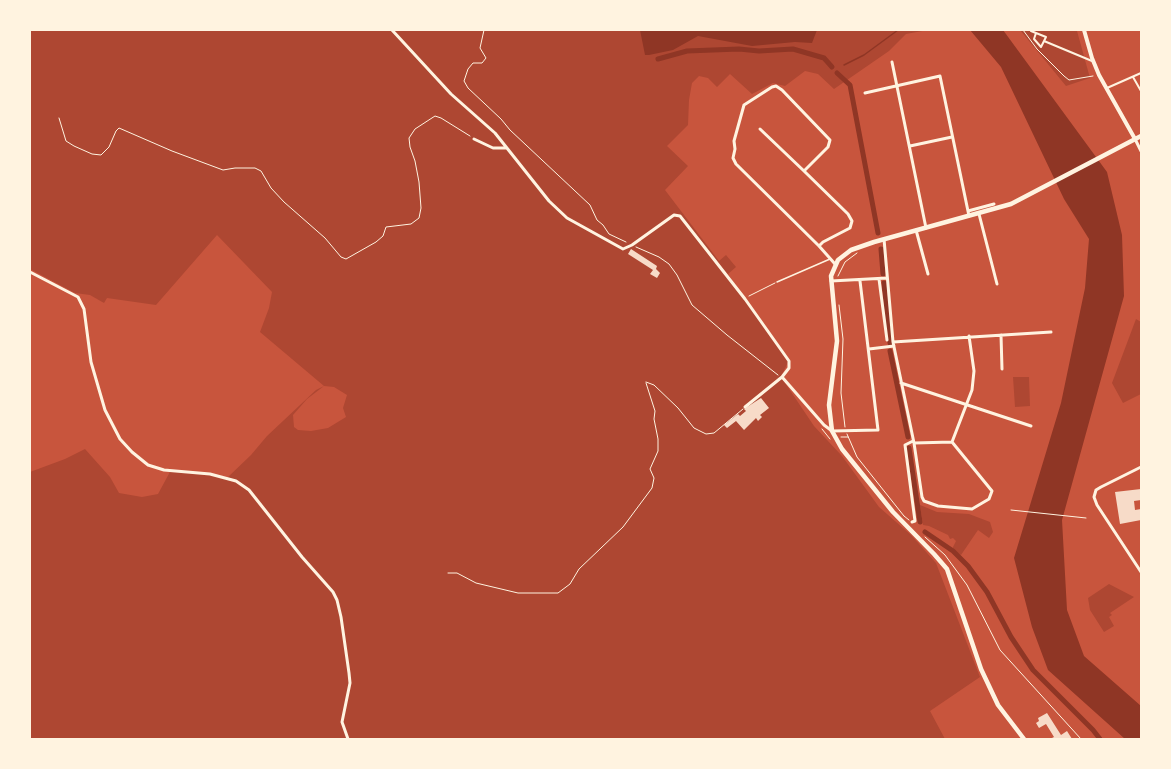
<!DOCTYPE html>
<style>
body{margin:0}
#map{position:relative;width:1171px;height:769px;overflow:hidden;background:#c8553d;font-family:"Archivo Narrow",sans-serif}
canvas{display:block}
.frame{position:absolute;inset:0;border:31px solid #fff3e0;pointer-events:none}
</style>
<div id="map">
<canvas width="1171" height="769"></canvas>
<div class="frame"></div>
</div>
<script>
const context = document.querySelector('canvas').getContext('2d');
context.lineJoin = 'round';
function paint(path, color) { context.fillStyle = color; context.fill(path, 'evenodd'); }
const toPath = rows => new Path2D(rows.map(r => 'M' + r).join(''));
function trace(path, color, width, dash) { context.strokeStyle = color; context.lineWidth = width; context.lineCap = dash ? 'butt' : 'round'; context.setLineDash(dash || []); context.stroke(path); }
const green = toPath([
 [30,30,928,30,906,34,889,51,834,89,818,74,805,71,785,86,773,83,752,94,730,74,717,87,708,78,699,76,692,83,689,100,688,125,667,146,688,166,665,190,719,261,726,255,736,267,728,274,788,362,781,377,814,426,842,456,879,507,911,535,936,563,980,677,930,711,945,739,30,739,30,472,65,459,85,449,110,477,119,493,142,497,158,494,171,470,228,477,251,455,267,436,316,390,324,386,260,332,269,308,272,292,217,235,156,305,107,298,104,303,90,295,75,293,30,269],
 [324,386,334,387,347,395,343,408,346,417,328,428,311,431,298,430,294,427,293,415,307,399],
 [1020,30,1077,31,1090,78,1066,86],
 [1136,319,1141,322,1141,394,1123,403,1112,383],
 [1013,377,1029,377,1030,406,1015,407],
 [920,505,937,512,969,514,990,522,993,532,989,538,978,530,961,555,952,549,956,541,953,538,950,539,948,535,929,526,923,525],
 [1109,584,1134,597,1110,613,1112,615,1109,617,1114,626,1104,632,1090,610,1088,598]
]);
const water = toPath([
 [640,30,817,30,812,43,795,42,752,46,698,36,673,50,649,55,645,55],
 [970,30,1003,30,1107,172,1122,235,1124,296,1062,520,1067,610,1084,656,1141,706,1141,739,1125,739,1048,670,1032,627,1014,558,1061,403,1085,288,1089,239,1064,199,1001,67]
]);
const stream = toPath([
 [844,65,864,55,898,30]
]);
const canal = toPath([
 [658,59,687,51,739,49,759,51,793,49,824,58,832,67],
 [837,73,850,85,878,233],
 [881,249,883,274],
 [884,283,890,343],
 [890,351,908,437],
 [909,448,920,522],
 [925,532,953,551,968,566,987,592,1011,637,1033,670,1093,730,1100,739]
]);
const building = toPath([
 [631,249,657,266,656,269,660,273,657,278,650,274,653,270,628,254],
 [761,398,769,408,760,415,762,417,758,421,756,418,744,430,736,421,727,428,724,425,738,414,740,416,746,411,744,409],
 [1141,489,1141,500,1134,501,1135,510,1141,509,1141,520,1120,524,1115,492],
 [1047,713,1061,735,1067,731,1072,739,1050,739,1054,737,1046,724,1039,728,1036,723,1039,721,1038,718]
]);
const path = toPath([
 [484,30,480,48,486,58,482,63,473,63,468,69,464,81,468,88,501,119,510,130,590,205,597,220,603,225,609,234,626,242],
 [1023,30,1037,49,1064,76,1069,80,1093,76],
 [59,118,66,141,74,146,92,154,101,155,109,147,116,131,119,128,172,151,223,170,235,168,255,168,261,171,271,188,284,202,325,238,341,257,346,259,376,242,383,236,386,227,411,224,419,218,421,208,419,182,415,161,410,147,409,138,415,129,435,116,441,118,470,136],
 [636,247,659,257,669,264,677,275,692,305,727,335,778,375],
 [838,276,845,262,857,253],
 [749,296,775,283],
 [839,305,843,339,841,393,845,427],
 [646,382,654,385,678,408,694,428,706,434,714,433,743,409],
 [822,429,830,439],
 [847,434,857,457,904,516],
 [841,437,848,437],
 [1011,510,1086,518],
 [904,516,909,520],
 [925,537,945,555,967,585,1000,650,1081,739],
 [448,573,457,573,476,583,518,593,558,593,570,584,579,569,623,527,652,488,654,478,650,469,658,451,658,439,654,419,655,411,646,383]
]);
const service = toPath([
 [777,282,830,259]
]);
const pedestrian = toPath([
 [1031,31,1046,37,1044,41,1092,61],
 [1036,33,1034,39,1041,47,1044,41],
 [1133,77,1141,91],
 [1107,88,1141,73]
]);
const minor = toPath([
 [392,30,451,94,495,133,549,201,567,218,623,249,632,245,674,215,680,216,745,299,789,361,789,368,782,377,745,407],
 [892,62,926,228],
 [865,93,940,76,969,216],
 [760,129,804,171],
 [474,139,493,148,507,148],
 [1135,139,1141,151],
 [910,146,952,137],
 [968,211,994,204],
 [979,214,997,284],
 [916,230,928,274],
 [884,239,893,342,914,443,922,497,924,501,938,506,972,509,989,499,992,491,952,442],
 [819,246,736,164,733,158,735,149,734,141,744,105,772,87,776,86,782,90,830,140,828,147,804,171,848,214,852,221,850,228,823,242,819,246,835,264],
 [30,272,78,297,84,309,91,362,105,410,120,439,132,452,148,465,164,470,210,474,236,481,249,490,302,557,333,592,337,600,341,617,349,673,350,683,342,722,348,739],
 [879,279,887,340],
 [831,281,887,278],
 [1001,335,1002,369],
 [893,342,1051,332],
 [869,349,894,346],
 [782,377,824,425,832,431,878,430,860,281],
 [901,383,1031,426],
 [952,442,972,390,974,371,969,336],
 [914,443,952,442],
 [1141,467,1101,487,1096,490,1094,497,1097,505,1141,572],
 [912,522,915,521,905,445,913,441]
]);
const secondary = toPath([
 [1084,30,1092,58,1099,75,1135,139]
]);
const primary = toPath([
 [1024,739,998,705,981,669,947,569,934,554,893,512,842,449,832,431,829,405,837,341,831,276,838,260,851,250,874,242,1011,204,1141,136]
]);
paint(green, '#ae4732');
paint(water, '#8f3625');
trace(stream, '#8f3625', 1.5);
trace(canal, '#8f3625', 5);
paint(building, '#f7dbc8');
trace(path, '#fff3e0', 1);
trace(service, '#fff3e0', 1.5);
trace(pedestrian, '#fff3e0', 2);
trace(minor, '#fff3e0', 3);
trace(secondary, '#fff3e0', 4);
trace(primary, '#fff3e0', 4.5);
</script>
